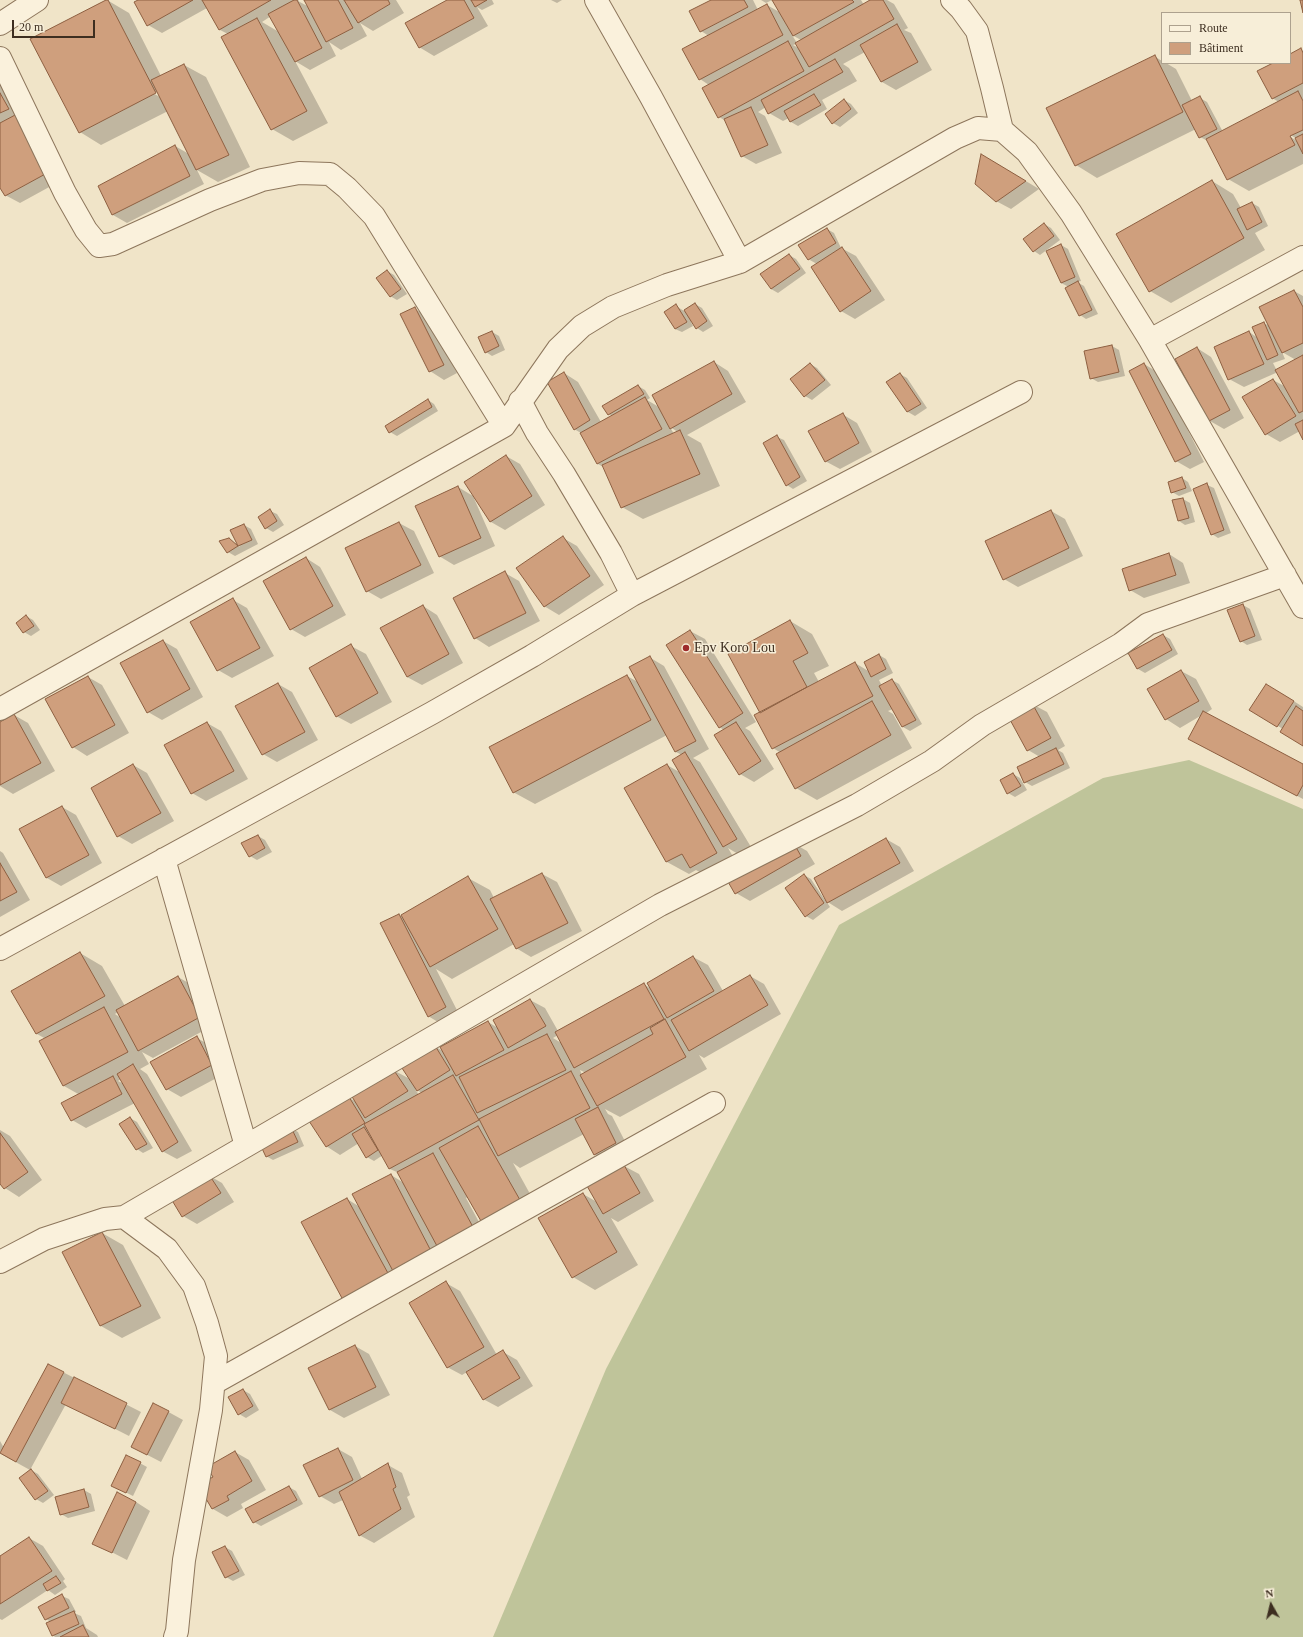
<!DOCTYPE html>
<meta charset="utf-8">
<style>
body{margin:0}
#map{position:relative;width:1303px;height:1637px;overflow:hidden;background:#f0e4c8;font-family:Georgia,serif}
canvas{display:block}
.legend{position:absolute;left:1161px;top:12px;width:130px;height:52px;box-sizing:border-box;background:#f7eed8;border:1px solid #ada18e;margin:0;padding:5px 7px;list-style:none;font-size:12px;color:#3d2e20}
.legend li{display:flex;align-items:center;gap:8px;height:20px}
.legend b{width:20px;border:1px solid #ada18e}
.north{position:absolute;left:1251px;top:1585px;width:40px;height:40px;-webkit-text-stroke:3px #f7eed8;paint-order:stroke;rotate:352deg;font-size:11px;font-weight:700;line-height:16px;text-align:center;color:#3d2e20}
.north::after{content:'';display:block;margin:auto;width:14px;height:18px;background:#3d2e20;clip-path:polygon(50% 0,100% 100%,50% 72%,0 100%)}
.scale{position:absolute;left:12px;top:20px;width:83px;height:18px;box-sizing:border-box;border:2px solid #3d2e20;border-top:0;padding-left:5px;font-size:12px;line-height:14px;white-space:nowrap;color:#3d2e20;-webkit-text-stroke:3px #f7eed8;paint-order:stroke}
</style>
<div id="map">
<canvas width="1303" height="1637"></canvas>
<ul class="legend">
<li><b style="height:5px;background:#faf1dc"></b>Route</li>
<li><b style="height:11px;background:#cf9f7d"></b>Bâtiment</li>
</ul>
<div class="north">N</div>
<div class="scale">20 m</div>
</div>
<script>
const context = document.querySelector('canvas').getContext('2d');
context.lineJoin = 'round';
function paint(path, color) { context.fillStyle = color; context.fill(path, 'evenodd'); }
const toPath = rows => new Path2D(rows.map(r => 'M' + r).join(''));
function trace(path, color, width, dash) { context.strokeStyle = color; context.lineWidth = width; context.lineCap = dash ? 'butt' : 'round'; context.setLineDash(dash || []); context.stroke(path); }
function drawText(font, color, halo, rows, align = 'center') {
  context.font = font + ' Georgia,serif'; context.lineWidth = 3; context.setLineDash([]); context.textBaseline = 'middle'; context.strokeStyle = halo; context.fillStyle = color; for (const [text, x, y, turn = 0] of rows) {
    context.save(); context.translate(x, y); context.rotate((+turn || 0) * Math.PI / 180); context.textAlign = isNaN(turn) ? turn : align; if (halo) context.strokeText(text, 0, 0); context.fillText(text, 0, 0); context.restore();
  }
}
const cemetery = toPath([
 [1189,760,1303,809,1303,1637,493,1637,606,1369,839,925,1103,778]
]);
const shadow = toPath([
 [107,0,129,13,161,76,184,65,206,77,250,167,218,182,197,170,204,184,127,223,113,215,99,186,175,146,189,154,168,111,101,145,80,132],
 [152,90,160,94,160,97,151,92],
 [140,0,299,0,298,1,309,7,305,0,396,0,404,13,373,31,360,23,367,36,341,50,329,42,336,56,310,70,295,61,328,123,293,141,272,129,228,34,220,30,207,8,162,33,148,25],
 [271,16,279,32,262,22],
 [449,0,471,0,473,1,472,0,492,0,494,4,482,10,477,7,488,26,434,56,419,47],
 [551,0,562,0,557,3],
 [713,0,753,0,758,10,767,5,781,13,774,0,861,0,864,5,870,1,868,0,887,0,894,4,908,28,904,30,911,33,932,70,896,90,882,82,865,52,843,64,849,68,857,81,822,100,827,109,798,126,791,122,789,118,783,121,769,113,766,107,758,112,765,116,782,153,756,164,742,156,726,121,719,117,709,85,700,79,709,36,701,31],
 [792,35,801,40,797,43],
 [796,44,800,49,793,45],
 [761,0,772,0,766,3],
 [1301,50,1303,51,1303,164,1249,191,1228,179,1208,141,1200,137,1196,129,1097,178,1076,165,1154,56,1162,61,1162,63,1166,63,1176,69,1192,101,1200,98,1207,102,1223,132,1279,102,1272,98,1275,63,1290,63,1290,55],
 [1287,133,1297,139,1297,141,1286,134],
 [0,77,62,180,20,203,5,195,0,185],
 [844,100,851,104,858,113,840,127,833,123],
 [996,163,1039,189,1011,209,996,201],
 [1212,181,1233,194,1241,208,1252,203,1259,207,1268,226,1255,233,1265,250,1171,303,1150,291],
 [1044,224,1051,228,1060,240,1040,255,1034,251],
 [827,229,834,233,841,248,856,256,885,300,855,319,841,311,817,264,808,259],
 [1061,245,1068,249,1081,281,1077,282,1084,286,1098,314,1086,319,1080,315,1069,287,1061,283],
 [789,255,796,259,806,273,778,293,771,289],
 [387,271,394,275,407,294,397,300,390,296],
 [1294,291,1303,296,1303,437,1300,431,1280,442,1266,434,1273,380,1286,387,1278,372,1244,387,1229,379,1249,332,1258,338,1263,323,1270,326],
 [1282,352,1296,360,1277,371,1273,363,1285,359],
 [695,304,702,308,713,326,703,332,697,328,692,321,691,322,693,326,682,332,675,329,676,306,684,311],
 [415,309,429,317,457,373,444,380,430,371],
 [492,332,499,336,505,350,492,356,486,352],
 [1112,346,1119,350,1125,376,1098,382,1091,378],
 [1197,348,1211,357,1244,418,1224,429,1210,421,1177,359],
 [714,362,728,371,746,402,687,435,701,443,720,486,643,519,622,507,605,468,598,464,581,433,574,429,564,373,578,382,601,422,612,416,608,414,638,386,645,390,650,398,647,400,659,407],
 [670,427,678,432,674,434],
 [810,364,817,368,831,385,812,400,805,396],
 [1144,364,1159,373,1204,462,1190,469,1176,461],
 [900,374,907,378,927,408,915,416,908,412,888,382],
 [428,400,434,404,438,411,397,436,390,432],
 [842,414,857,423,872,452,840,469,825,461],
 [777,437,784,440,807,481,793,489,787,485],
 [506,456,520,464,545,505,505,530,491,522,465,482],
 [1182,478,1188,482,1192,491,1179,496,1172,492],
 [1207,485,1214,488,1231,533,1218,538,1212,534],
 [458,487,473,496,495,546,454,565,439,556],
 [1183,499,1190,503,1195,522,1185,525,1179,521],
 [270,511,277,514,284,525,273,532,266,528],
 [1051,511,1065,519,1083,556,1018,587,1004,579],
 [399,523,414,531,434,573,381,599,367,591],
 [244,525,251,529,258,544,235,556,228,552,229,539,240,547,232,531],
 [563,538,577,546,604,585,559,615,544,606],
 [1169,554,1183,563,1190,583,1144,598,1130,590],
 [306,558,320,567,346,615,305,637,291,629],
 [505,573,519,581,540,621,489,647,475,638],
 [233,600,247,608,274,656,232,678,218,670],
 [1243,605,1250,609,1262,640,1247,645,1241,641],
 [423,606,437,615,463,663,422,685,407,677],
 [26,616,33,620,40,630,31,636,24,632],
 [790,621,812,634,829,666,814,673,819,682,855,663,870,672,879,655,886,659,893,673,879,680,882,686,892,680,899,684,922,724,910,731,903,727,893,709,888,711,893,714,912,748,817,800,796,788,781,753,773,748,761,713],
 [690,631,705,639,756,722,745,728,750,731,774,769,754,782,740,774,724,730,719,727],
 [1163,635,1170,639,1178,654,1145,673,1138,669,1129,654],
 [163,641,177,649,203,697,162,720,148,712],
 [351,646,366,654,392,702,351,724,336,716],
 [649,657,664,666,709,749,693,758,700,762,751,847,738,854,728,848,738,865,712,879,696,870,689,874,667,862,625,788,667,765,681,773,682,755,676,752,667,735,535,804,513,792,627,676,638,682],
 [1181,671,1196,679,1212,709,1205,714,1303,766,1303,799,1211,751,1202,715,1180,728,1166,719],
 [88,677,102,685,129,733,87,756,73,747],
 [278,684,292,692,318,740,277,762,263,754],
 [1281,693,1303,707,1303,745,1283,729,1251,710],
 [1032,704,1047,712,1065,746,1058,750,1063,753,1070,768,1032,786,1025,782,1040,757,1028,750],
 [14,715,28,723,55,771,13,794,0,786,0,723],
 [207,723,221,731,248,779,206,801,192,793],
 [133,765,147,773,174,821,132,844,118,836],
 [1013,774,1020,778,1027,790,1015,797,1008,793],
 [62,807,76,815,102,863,61,886,47,878,21,830],
 [258,836,265,840,272,852,257,860,250,856],
 [886,839,900,847,914,871,842,911,826,901,830,907,813,920,806,916,804,875,811,879,825,900],
 [793,843,807,851,815,864,750,901,736,893],
 [0,851,3,853,30,900,0,917],
 [542,874,557,882,582,931,531,957,516,948,514,944,452,979,436,969,460,1016,443,1025,428,1016,399,915,404,918,468,878,490,890,494,898],
 [80,953,102,966,125,1006,178,977,192,985,214,1025,153,1058,142,1052,149,1064,140,1069,147,1074,192,1151,177,1159,162,1151,135,1103,86,1128,72,1120,80,1095,64,1086,41,1042,46,1039,37,1034,13,991],
 [118,1012,121,1018,115,1014],
 [121,1079,124,1084,118,1081],
 [693,957,708,965,723,991,750,976,764,984,781,1014,704,1058,699,1055,707,1069,620,1117,605,1109,608,1114,612,1116,630,1151,609,1162,594,1154,584,1134,520,1168,513,1163,540,1212,468,1197,466,1198,486,1235,445,1249,452,1263,415,1282,403,1276,409,1287,365,1311,344,1299,347,1199,360,1207,391,1175,404,1183,399,1173,390,1169,383,1155,374,1161,367,1157,359,1143,340,1155,326,1146,349,1098,357,1102,393,1070,410,1079,434,1046,443,1051,488,1022,498,1028,530,1000,545,1008,558,1031,644,984,651,989],
 [558,1035,563,1044,553,1038],
 [580,1070,586,1073,582,1075],
 [415,1089,422,1093,419,1095],
 [197,1038,211,1046,226,1073,181,1097,167,1089],
 [130,1118,137,1122,153,1148,143,1153,137,1149],
 [291,1128,298,1132,304,1146,273,1160,266,1156],
 [0,1130,10,1136,42,1180,19,1197,5,1188,0,1182],
 [624,1166,639,1174,654,1201,618,1222,611,1218,638,1265,595,1290,573,1277,583,1194,597,1202],
 [208,1175,222,1183,234,1202,197,1224,183,1216],
 [102,1233,123,1245,161,1318,122,1338,101,1326,63,1253],
 [446,1283,460,1291,497,1355,503,1352,517,1360,533,1386,498,1407,483,1399,467,1372,462,1375,447,1367],
 [355,1346,369,1354,390,1395,344,1418,330,1410,309,1368],
 [49,1365,141,1412,129,1436,66,1404,30,1470,1,1454,3,1450,0,1451,0,1441,4,1448],
 [243,1390,250,1394,259,1410,246,1418,239,1414],
 [154,1404,183,1420,161,1462,132,1447],
 [338,1449,352,1457,362,1479,388,1465,402,1473,410,1495,407,1497,415,1517,374,1543,359,1535,343,1500,334,1504,320,1496],
 [235,1452,249,1460,266,1490,241,1504,243,1508,227,1517,213,1509,199,1485,214,1477],
 [127,1456,147,1467,133,1496,119,1489],
 [31,1470,38,1474,54,1495,43,1503,36,1499],
 [289,1487,296,1491,303,1504,261,1526,254,1522],
 [84,1490,91,1494,95,1511,68,1518,61,1514],
 [136,1502,150,1511,127,1560,94,1543],
 [29,1538,43,1546,65,1579,63,1581,67,1587,55,1595,48,1590,2,1620,0,1619,0,1557],
 [225,1547,232,1551,245,1575,233,1581,226,1577,213,1553],
 [62,1596,69,1599,76,1612,74,1613,81,1616,86,1628,97,1635,98,1637,55,1637,53,1635,51,1622,46,1619]
]);
const building = toPath([
 [106,0,108,0,156,93,79,133,30,39,106,0],
 [138,0,193,0,147,26,134,2,138,0],
 [202,0,271,0,219,30,202,0],
 [294,0,297,0,322,48,295,62,268,14,294,0],
 [304,0,338,0,353,28,326,42,304,0],
 [344,0,388,0,390,4,358,23,344,0],
 [447,0,464,0,474,18,419,48,405,23,447,0],
 [471,0,487,0,475,7,471,0],
 [711,0,744,0,748,7,700,32,689,11,711,0],
 [772,0,852,0,854,2,793,36,772,0],
 [870,0,883,0,894,19,809,67,795,43,870,0],
 [1300,0,1303,0,1303,13,1300,0],
 [767,4,783,35,699,80,682,49,767,4],
 [257,18,307,111,271,130,221,37,257,18],
 [897,24,918,62,881,82,860,45,897,24],
 [788,41,804,71,718,118,702,88,788,41],
 [1301,48,1303,53,1303,83,1272,99,1257,71,1273,63,1290,63,1290,54,1301,48],
 [1155,55,1183,112,1075,166,1046,108,1155,55],
 [835,59,843,72,768,114,761,100,835,59],
 [184,64,229,155,196,170,151,80,184,64],
 [1298,91,1303,101,1303,130,1290,136,1295,145,1227,180,1206,139,1298,91],
 [0,93,9,109,0,113,0,93],
 [814,94,821,105,790,122,784,111,814,94],
 [1200,96,1217,129,1199,138,1182,105,1200,96],
 [844,99,851,109,832,124,825,114,844,99],
 [751,107,768,145,741,157,724,119,751,107],
 [17,114,49,172,5,196,0,188,0,123,17,114],
 [1303,134,1303,154,1295,138,1303,134],
 [175,145,190,176,112,215,98,186,175,145],
 [981,154,1026,181,996,202,975,184,981,154],
 [1212,180,1244,238,1149,292,1116,234,1212,180],
 [1252,202,1262,222,1247,230,1237,209,1252,202],
 [1044,223,1054,236,1033,252,1023,239,1044,223],
 [827,228,836,243,808,260,798,245,827,228],
 [1061,244,1075,277,1061,283,1046,251,1061,244],
 [842,247,871,291,840,312,811,267,842,247],
 [789,254,800,269,771,289,760,274,789,254],
 [387,270,401,289,390,297,376,278,387,270],
 [1078,281,1092,310,1079,316,1065,288,1078,281],
 [1294,290,1303,307,1303,343,1282,353,1259,307,1294,290],
 [695,303,707,321,696,329,684,310,695,303],
 [676,304,687,322,675,329,664,312,676,304],
 [415,307,444,365,429,372,400,314,415,307],
 [1264,322,1278,355,1267,360,1252,327,1264,322],
 [492,331,499,346,485,353,478,337,492,331],
 [1249,331,1264,364,1228,380,1214,347,1249,331],
 [1112,345,1119,372,1090,379,1084,351,1112,345],
 [1197,347,1230,410,1209,421,1175,359,1197,347],
 [1303,355,1303,411,1299,413,1275,370,1303,355],
 [714,361,732,394,670,429,652,395,714,361],
 [810,363,825,380,804,397,790,379,810,363],
 [1144,363,1191,454,1175,462,1129,371,1144,363],
 [564,372,590,420,574,430,547,382,564,372],
 [900,373,921,404,907,412,886,382,900,373],
 [1273,379,1296,416,1265,435,1242,397,1273,379],
 [638,385,644,394,608,415,602,406,638,385],
 [645,397,662,429,597,464,580,433,645,397],
 [428,399,432,407,389,433,385,426,428,399],
 [843,413,859,443,825,462,808,431,843,413],
 [1303,420,1303,440,1295,424,1303,420],
 [680,430,700,474,621,508,602,465,680,430],
 [777,435,800,477,786,486,763,443,777,435],
 [506,455,532,496,490,522,464,482,506,455],
 [1182,477,1186,488,1171,493,1168,482,1182,477],
 [1207,483,1224,530,1211,535,1193,489,1207,483],
 [458,486,481,538,439,557,415,506,458,486],
 [1183,498,1189,518,1178,521,1172,500,1183,498],
 [270,509,277,521,265,529,258,517,270,509],
 [1051,510,1069,548,1003,580,985,541,1051,510],
 [399,522,421,565,366,592,345,548,399,522],
 [244,524,252,540,238,546,230,530,244,524],
 [563,536,590,576,544,607,516,568,563,536],
 [229,538,238,546,227,553,219,541,229,538],
 [1169,553,1176,575,1129,591,1122,569,1169,553],
 [306,557,333,606,290,630,263,581,306,557],
 [505,571,526,613,474,639,453,598,505,571],
 [233,598,260,648,217,671,190,622,233,598],
 [1243,604,1255,636,1240,642,1227,610,1243,604],
 [423,605,449,654,407,677,380,628,423,605],
 [26,615,34,626,23,633,16,623,26,615],
 [790,620,808,653,793,661,807,687,760,713,728,654,790,620],
 [690,630,743,713,719,728,666,645,690,630],
 [1163,634,1172,650,1137,669,1128,653,1163,634],
 [163,640,190,689,147,713,120,663,163,640],
 [351,644,378,693,336,717,309,668,351,644],
 [879,654,886,669,871,677,864,662,879,654],
 [650,656,696,741,675,752,629,667,650,656],
 [855,662,873,696,772,749,754,715,855,662],
 [1181,670,1199,701,1165,720,1147,689,1181,670],
 [627,675,651,720,513,793,489,747,627,675],
 [88,676,115,725,72,748,45,699,88,676],
 [892,679,916,720,902,727,879,686,892,679],
 [278,683,305,732,262,755,235,706,278,683],
 [1266,684,1294,701,1277,727,1249,710,1266,684],
 [872,701,891,735,795,789,776,754,872,701],
 [1032,703,1051,738,1027,751,1008,716,1032,703],
 [1296,706,1303,711,1303,746,1280,732,1296,706],
 [1203,711,1303,764,1303,785,1297,796,1188,739,1203,711],
 [14,714,41,763,0,785,0,722,14,714],
 [207,722,234,771,191,794,164,745,207,722],
 [736,722,761,761,739,775,714,735,736,722],
 [1056,748,1064,764,1024,783,1017,767,1056,748],
 [685,752,737,839,723,847,672,760,685,752],
 [133,764,161,813,117,837,91,788,133,764],
 [667,764,717,853,690,868,682,854,666,862,624,788,667,764],
 [1013,773,1021,786,1007,794,1000,780,1013,773],
 [62,806,89,855,46,878,19,829,62,806],
 [258,835,265,848,249,857,241,843,258,835],
 [886,838,900,863,827,903,814,878,886,838],
 [793,842,801,856,735,894,727,880,793,842],
 [0,863,17,892,0,901,0,863],
 [542,873,568,923,516,949,490,899,542,873],
 [804,874,824,903,805,917,785,888,804,874],
 [468,876,498,929,430,967,401,915,468,876],
 [399,914,446,1007,428,1017,380,923,399,914],
 [80,952,105,996,36,1034,11,991,80,952],
 [693,956,714,991,667,1018,647,983,693,956],
 [750,975,768,1005,689,1051,671,1020,750,975],
 [178,976,200,1017,138,1051,116,1010,178,976],
 [644,983,664,1019,574,1068,555,1032,644,983],
 [530,999,546,1026,508,1048,493,1020,530,999],
 [104,1007,128,1052,63,1086,39,1041,104,1007],
 [665,1019,686,1057,597,1106,580,1075,653,1034,650,1028,665,1019],
 [488,1021,504,1050,456,1076,440,1047,488,1021],
 [547,1034,566,1070,477,1113,459,1077,547,1034],
 [197,1036,212,1065,166,1090,150,1062,197,1036],
 [434,1044,450,1070,417,1091,400,1065,434,1044],
 [133,1064,178,1142,162,1152,117,1074,133,1064],
 [393,1069,408,1091,365,1118,351,1095,393,1069],
 [571,1071,590,1108,498,1156,479,1119,571,1071],
 [453,1075,479,1120,389,1169,364,1124,453,1075],
 [113,1076,122,1094,71,1121,61,1103,113,1076],
 [349,1097,365,1123,326,1147,309,1121,349,1097],
 [598,1107,616,1143,594,1155,575,1119,598,1107],
 [130,1117,147,1144,136,1150,119,1124,130,1117],
 [478,1126,520,1200,481,1221,439,1148,478,1126],
 [291,1127,298,1142,266,1157,259,1142,291,1127],
 [364,1127,378,1150,366,1158,352,1134,364,1127],
 [0,1133,28,1172,4,1189,0,1184,0,1133],
 [433,1153,473,1227,437,1246,397,1172,433,1153],
 [624,1165,640,1193,603,1214,587,1186,624,1165],
 [208,1173,221,1193,182,1217,170,1197,208,1173],
 [391,1174,431,1251,393,1271,352,1194,391,1174],
 [583,1193,617,1252,572,1278,538,1218,583,1193],
 [347,1198,389,1275,343,1300,301,1222,347,1198],
 [102,1232,141,1306,100,1326,62,1252,102,1232],
 [446,1281,484,1347,447,1368,409,1303,446,1281],
 [355,1345,376,1387,329,1410,308,1368,355,1345],
 [503,1350,520,1378,483,1400,466,1372,503,1350],
 [48,1364,64,1372,16,1462,0,1453,48,1364],
 [74,1377,127,1403,115,1429,61,1403,74,1377],
 [243,1389,253,1406,238,1415,228,1397,243,1389],
 [153,1403,169,1411,147,1455,131,1447,153,1403],
 [338,1448,353,1480,319,1497,303,1465,338,1448],
 [235,1451,252,1481,227,1496,229,1500,212,1509,198,1485,213,1477,207,1467,235,1451],
 [126,1455,141,1462,126,1493,111,1486,126,1455],
 [388,1463,396,1487,393,1489,401,1509,359,1536,339,1492,388,1463],
 [31,1469,48,1491,35,1500,19,1478,31,1469],
 [289,1486,297,1500,253,1523,245,1509,289,1486],
 [84,1489,89,1507,60,1515,55,1497,84,1489],
 [117,1492,136,1502,112,1553,92,1544,117,1492],
 [29,1537,52,1571,0,1604,0,1556,29,1537],
 [225,1546,239,1571,225,1578,212,1552,225,1546],
 [56,1576,61,1583,47,1591,43,1584,56,1576],
 [62,1594,69,1608,45,1620,38,1607,62,1594],
 [74,1611,79,1624,52,1636,46,1623,74,1611],
 [83,1625,89,1637,60,1637,83,1625]
]);
const street = toPath([
 [596,0,651,97,740,262],
 [952,0,961,9,977,31,992,88,1002,130],
 [0,24,37,0],
 [0,58,65,193,86,230,99,246,113,244,210,200,262,180,299,173,330,174,347,188,374,216,504,426],
 [1150,340,1303,257],
 [520,401,537,433,564,474,611,553,632,595],
 [0,709,504,426,558,349,582,326,613,307,667,285,740,262,955,138,978,128,1002,130,1027,152,1071,213,1150,340,1303,607],
 [164,859,246,1146],
 [0,949,432,713,532,656,632,595,1021,392],
 [124,1217,167,1249,194,1286,207,1323,216,1356,211,1410,184,1560,177,1631,175,1637],
 [0,1262,44,1239,105,1219,124,1217,660,905,857,805,932,761,982,725,1121,644,1148,624,1285,575],
 [214,1383,714,1103]
]);
const markers = [
 [686,648,4,"#9e2a2b"]
];
const poiNames = [
 ["Epv Koro Lou",694,648]
];
paint(cemetery, '#bfc49a');
paint(shadow, '#0003');
paint(building, '#cf9f7d');
trace(building, '#8d5f41', 1);
trace(street, '#8d765c', 24);
trace(street, '#faf1dc', 22);
for (const [x, y, r, color] of markers) { const dot = new Path2D(); dot.arc(x, y, r, 0, 2 * Math.PI); context.fillStyle = color; context.fill(dot); trace(dot, '#f7eed8', 1.5); }
drawText('14px', '#3d2e20', '#f7eed8', poiNames, 'left');
</script>
